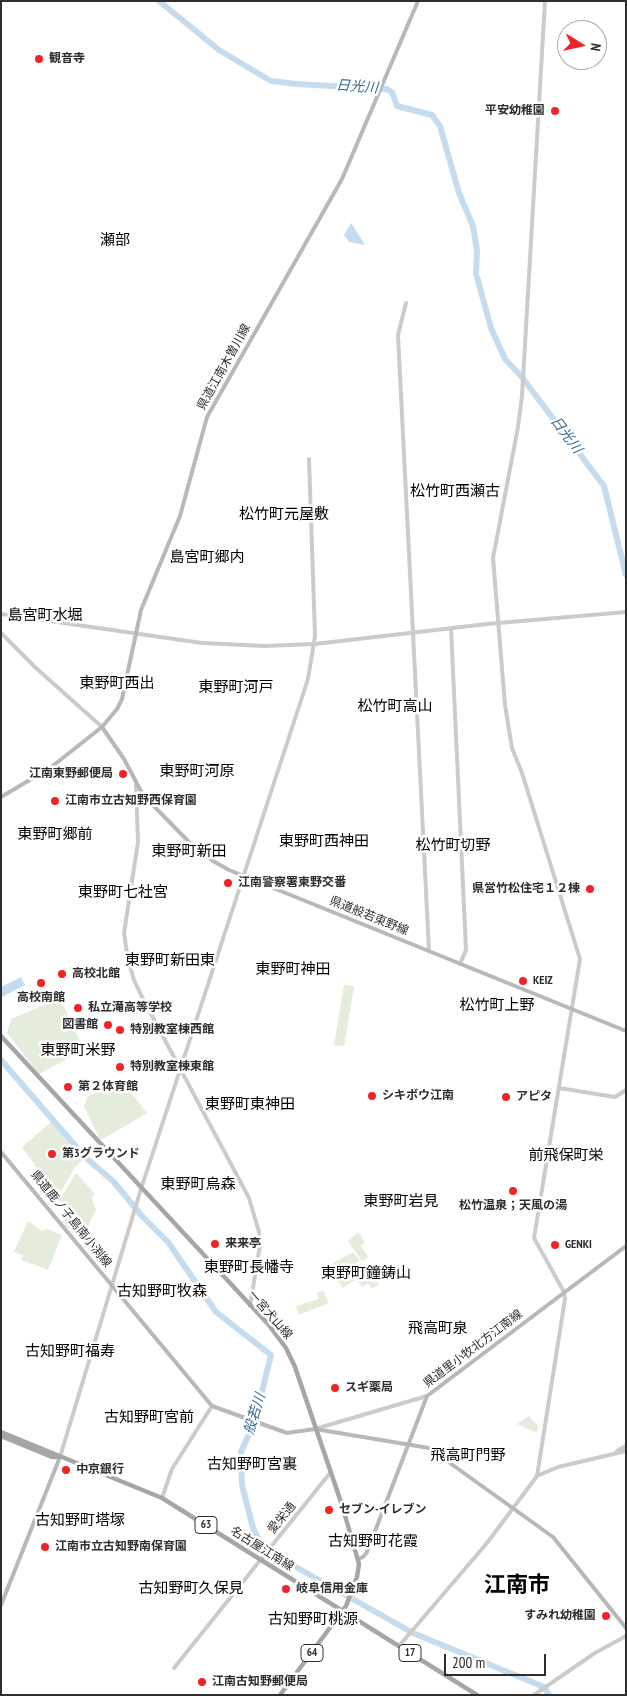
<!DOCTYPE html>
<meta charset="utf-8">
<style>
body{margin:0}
#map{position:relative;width:627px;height:1696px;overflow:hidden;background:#fff;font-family:"PT Sans Narrow",sans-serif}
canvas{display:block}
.frame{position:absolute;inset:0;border:2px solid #2e2e2e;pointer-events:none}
.north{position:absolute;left:557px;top:20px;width:50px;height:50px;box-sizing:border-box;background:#fff;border:1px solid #ababab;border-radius:50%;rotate:99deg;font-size:14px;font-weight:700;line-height:20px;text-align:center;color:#2e2e2e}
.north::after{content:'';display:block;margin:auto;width:18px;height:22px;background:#f32227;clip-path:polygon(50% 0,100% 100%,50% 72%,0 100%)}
.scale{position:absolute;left:444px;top:1654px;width:102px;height:22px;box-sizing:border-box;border:2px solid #2e2e2e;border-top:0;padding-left:6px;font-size:15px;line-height:18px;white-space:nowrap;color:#2e2e2e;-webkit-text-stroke:4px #fff;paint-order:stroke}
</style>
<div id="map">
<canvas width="627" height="1696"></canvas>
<div class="frame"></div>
<div class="north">N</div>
<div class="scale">200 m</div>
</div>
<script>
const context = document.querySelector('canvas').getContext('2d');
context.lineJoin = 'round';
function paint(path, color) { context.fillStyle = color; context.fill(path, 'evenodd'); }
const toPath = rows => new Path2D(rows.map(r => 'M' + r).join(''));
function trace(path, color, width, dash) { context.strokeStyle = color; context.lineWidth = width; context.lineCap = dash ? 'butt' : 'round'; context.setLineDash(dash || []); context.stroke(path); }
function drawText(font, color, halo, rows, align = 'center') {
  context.font = font + ' "PT Sans Narrow","Noto Sans JP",sans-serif'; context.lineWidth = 5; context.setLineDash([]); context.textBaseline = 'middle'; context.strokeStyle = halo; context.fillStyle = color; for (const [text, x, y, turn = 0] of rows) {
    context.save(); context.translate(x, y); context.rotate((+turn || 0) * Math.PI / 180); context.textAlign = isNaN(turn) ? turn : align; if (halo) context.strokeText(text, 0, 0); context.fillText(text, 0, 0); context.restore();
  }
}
const green = toPath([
 [344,985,354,986,344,1046,334,1045],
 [60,998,84,1050,39,1074,7,1033,11,1019],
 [110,1086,127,1087,147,1113,103,1139,100,1139,84,1107,87,1097],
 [51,1122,83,1160,75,1167,58,1197,22,1147],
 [76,1173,95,1194,92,1197,94,1207,97,1208,84,1234,77,1226,72,1232,62,1222,68,1216,59,1201],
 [28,1221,42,1231,47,1229,62,1235,48,1270,21,1260,23,1255,14,1252],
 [358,1232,365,1242,361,1246,368,1257,362,1261,348,1241],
 [353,1252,360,1261,334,1275,328,1266],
 [362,1263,379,1284,372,1289,368,1283,362,1287,356,1279,343,1288,335,1277],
 [323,1290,329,1303,298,1315,296,1306,319,1299,316,1293],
 [529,1416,538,1426,537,1433,517,1424]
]);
const water = toPath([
 [351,223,352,224,365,245,349,242,344,235],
 [21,977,25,985,2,997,1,987]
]);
const river = toPath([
 [159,1,219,50,271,81,296,84,386,89,392,92,397,106,432,115,440,126,459,193,473,226,477,251,476,274],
 [477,277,491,328,505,359,521,376,604,486,626,575],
 [1,1060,85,1157,114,1182,141,1215,168,1242,216,1312,271,1355,255,1420,241,1452,242,1485,253,1528,262,1546,271,1553,413,1633,544,1687,549,1695]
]);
const tertiary = toPath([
 [406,303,398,335,429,951],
 [1,614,202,643,264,646,315,644,487,624,626,612],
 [451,628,466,950,460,964],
 [1,633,36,668,102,727],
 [136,784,138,842,124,933,128,960,134,980,141,995,249,1198,259,1232,260,1245,250,1306],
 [559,1088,615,1097,626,1090],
 [315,1429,427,1396],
 [617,1451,626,1446],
 [60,1457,141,1189,308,679,315,636,309,459],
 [537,1476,565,1299,564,1292,534,1238,580,959,522,773,512,748,505,705,493,558,518,427,522,396,545,1],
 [162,1498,172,1469,212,1406],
 [399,1646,487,1543,537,1476,558,1467,626,1451],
 [174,1668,330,1473],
 [534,1695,595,1653,626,1636]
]);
const secondary = toPath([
 [102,727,124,759,143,795,189,842,213,861,229,870,626,1031],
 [1,797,50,768,102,727,117,709,122,699,141,610,180,516,207,417,342,179,418,1],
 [1,1152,212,1406,287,1433,315,1429,429,1448,553,1537,626,1628],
 [358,1559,363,1557,367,1552,427,1396,626,1246],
 [1,1605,60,1457]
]);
const primary = toPath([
 [1,1036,268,1324,286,1348,295,1367,342,1505,359,1564,357,1577,346,1606,280,1695],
 [1,1432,162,1498,477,1695],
 [1,1436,52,1457,60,1457]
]);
const markers = [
 [39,59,5,"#f32227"],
 [555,111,5,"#f32227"],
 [123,774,5,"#f32227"],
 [55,801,5,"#f32227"],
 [228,883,5,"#f32227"],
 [590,889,5,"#f32227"],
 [62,974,5,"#f32227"],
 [523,981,5,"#f32227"],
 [41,983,5,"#f32227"],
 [78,1008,5,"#f32227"],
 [108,1025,5,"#f32227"],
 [120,1030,5,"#f32227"],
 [120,1067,5,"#f32227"],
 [68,1087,5,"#f32227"],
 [372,1096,5,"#f32227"],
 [506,1097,5,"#f32227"],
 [52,1154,5,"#f32227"],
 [513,1191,5,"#f32227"],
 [215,1244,5,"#f32227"],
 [555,1245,5,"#f32227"],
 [335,1388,5,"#f32227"],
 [66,1470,5,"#f32227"],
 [329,1510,5,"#f32227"],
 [45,1547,5,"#f32227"],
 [286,1589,5,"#f32227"],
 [606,1616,5,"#f32227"],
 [202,1682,5,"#f32227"]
];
const shields = [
 [206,1525,22],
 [312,1653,22],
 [410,1653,22]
];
const shieldNames = [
 ["63",206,1525],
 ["64",312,1653],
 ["17",410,1653]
];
const poiNames = [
 ["観音寺",49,59],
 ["平安幼稚園",545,111,"right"],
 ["江南東野郵便局",113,774,"right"],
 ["江南市立古知野西保育園",65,801],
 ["江南警察署東野交番",238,883],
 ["県営竹松住宅１２棟",580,889,"right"],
 ["高校北館",72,974],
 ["KEIZ",533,981],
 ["高校南館",41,998,"center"],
 ["私立滝高等学校",88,1008],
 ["図書館",98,1025,"right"],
 ["特別教室棟西館",130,1030],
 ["特別教室棟東館",130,1067],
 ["第２体育館",78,1087],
 ["シキボウ江南",382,1096],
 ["アピタ",516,1097],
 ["第3グラウンド",62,1154],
 ["松竹温泉；天風の湯",513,1206,"center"],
 ["来来亭",225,1244],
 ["GENKI",565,1245],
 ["スギ薬局",345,1388],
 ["中京銀行",76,1470],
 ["セブン-イレブン",339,1510],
 ["江南市立古知野南保育園",55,1547],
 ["岐阜信用金庫",296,1589],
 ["すみれ幼稚園",596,1616,"right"],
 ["江南古知野郵便局",212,1682]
];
const streetNames = [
 ["県道江南木曽川線",224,367,-61],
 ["県道般若東野線",369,916,22],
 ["県道鹿ノ子島南小渕線",71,1219,51],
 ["一宮犬山線",270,1315,49],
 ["県道里小牧北方江南線",473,1349,-37],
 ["愛栄通",282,1518,-51],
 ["名古屋江南線",262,1549,32]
];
const waterNames = [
 ["日光川",357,87,4],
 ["日光川",566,435,53],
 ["般若川",255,1414,-73]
];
const quarterNames = [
 ["瀬部",115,241],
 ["松竹町西瀬古",455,492],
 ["松竹町元屋敷",284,515],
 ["島宮町郷内",207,558],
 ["島宮町水堀",45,616],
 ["東野町西出",117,684],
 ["東野町河戸",236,688],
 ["松竹町高山",395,707],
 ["東野町河原",197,772],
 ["東野町郷前",55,835],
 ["東野町西神田",324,842],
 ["松竹町切野",453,846],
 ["東野町新田",189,852],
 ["東野町七社宮",123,893],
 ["東野町新田東",170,961],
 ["東野町神田",293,970],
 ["松竹町上野",497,1006],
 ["東野町米野",78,1051],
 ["東野町東神田",250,1105],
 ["前飛保町栄",566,1156],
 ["東野町烏森",198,1185],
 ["東野町岩見",401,1202],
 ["東野町長幡寺",249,1268],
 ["東野町鐘鋳山",366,1274],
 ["古知野町牧森",162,1292],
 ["飛高町泉",438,1329],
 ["古知野町福寿",70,1352],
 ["古知野町宮前",149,1418],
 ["飛高町門野",468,1456],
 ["古知野町宮裏",252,1465],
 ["古知野町塔塚",80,1521],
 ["古知野町花霞",373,1542],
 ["古知野町久保見",191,1589],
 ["古知野町桃源",313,1620]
];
const townNames = [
 ["江南市",517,1586]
];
paint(green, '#e4eddb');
paint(water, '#c5dcee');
trace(river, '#c5dcee', 6);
trace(tertiary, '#cbcbcb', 4);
trace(secondary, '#b8b8b8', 4);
trace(primary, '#a6a6a6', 4.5);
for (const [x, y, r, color] of markers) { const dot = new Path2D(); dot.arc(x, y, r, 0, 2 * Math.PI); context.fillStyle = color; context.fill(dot); trace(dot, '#fff', 2); }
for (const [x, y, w] of shields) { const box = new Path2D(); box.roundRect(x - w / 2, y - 8.5, w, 17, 4); context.fillStyle = '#fff'; context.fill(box); trace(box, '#2e2e2e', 1); }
drawText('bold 11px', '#2e2e2e', null, shieldNames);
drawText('bold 12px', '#2e2e2e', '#fff', poiNames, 'left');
drawText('12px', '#2e2e2e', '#fff', streetNames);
drawText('italic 14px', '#366c97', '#fff', waterNames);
drawText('15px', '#000', '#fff', quarterNames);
drawText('bold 22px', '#000', '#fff', townNames);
</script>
